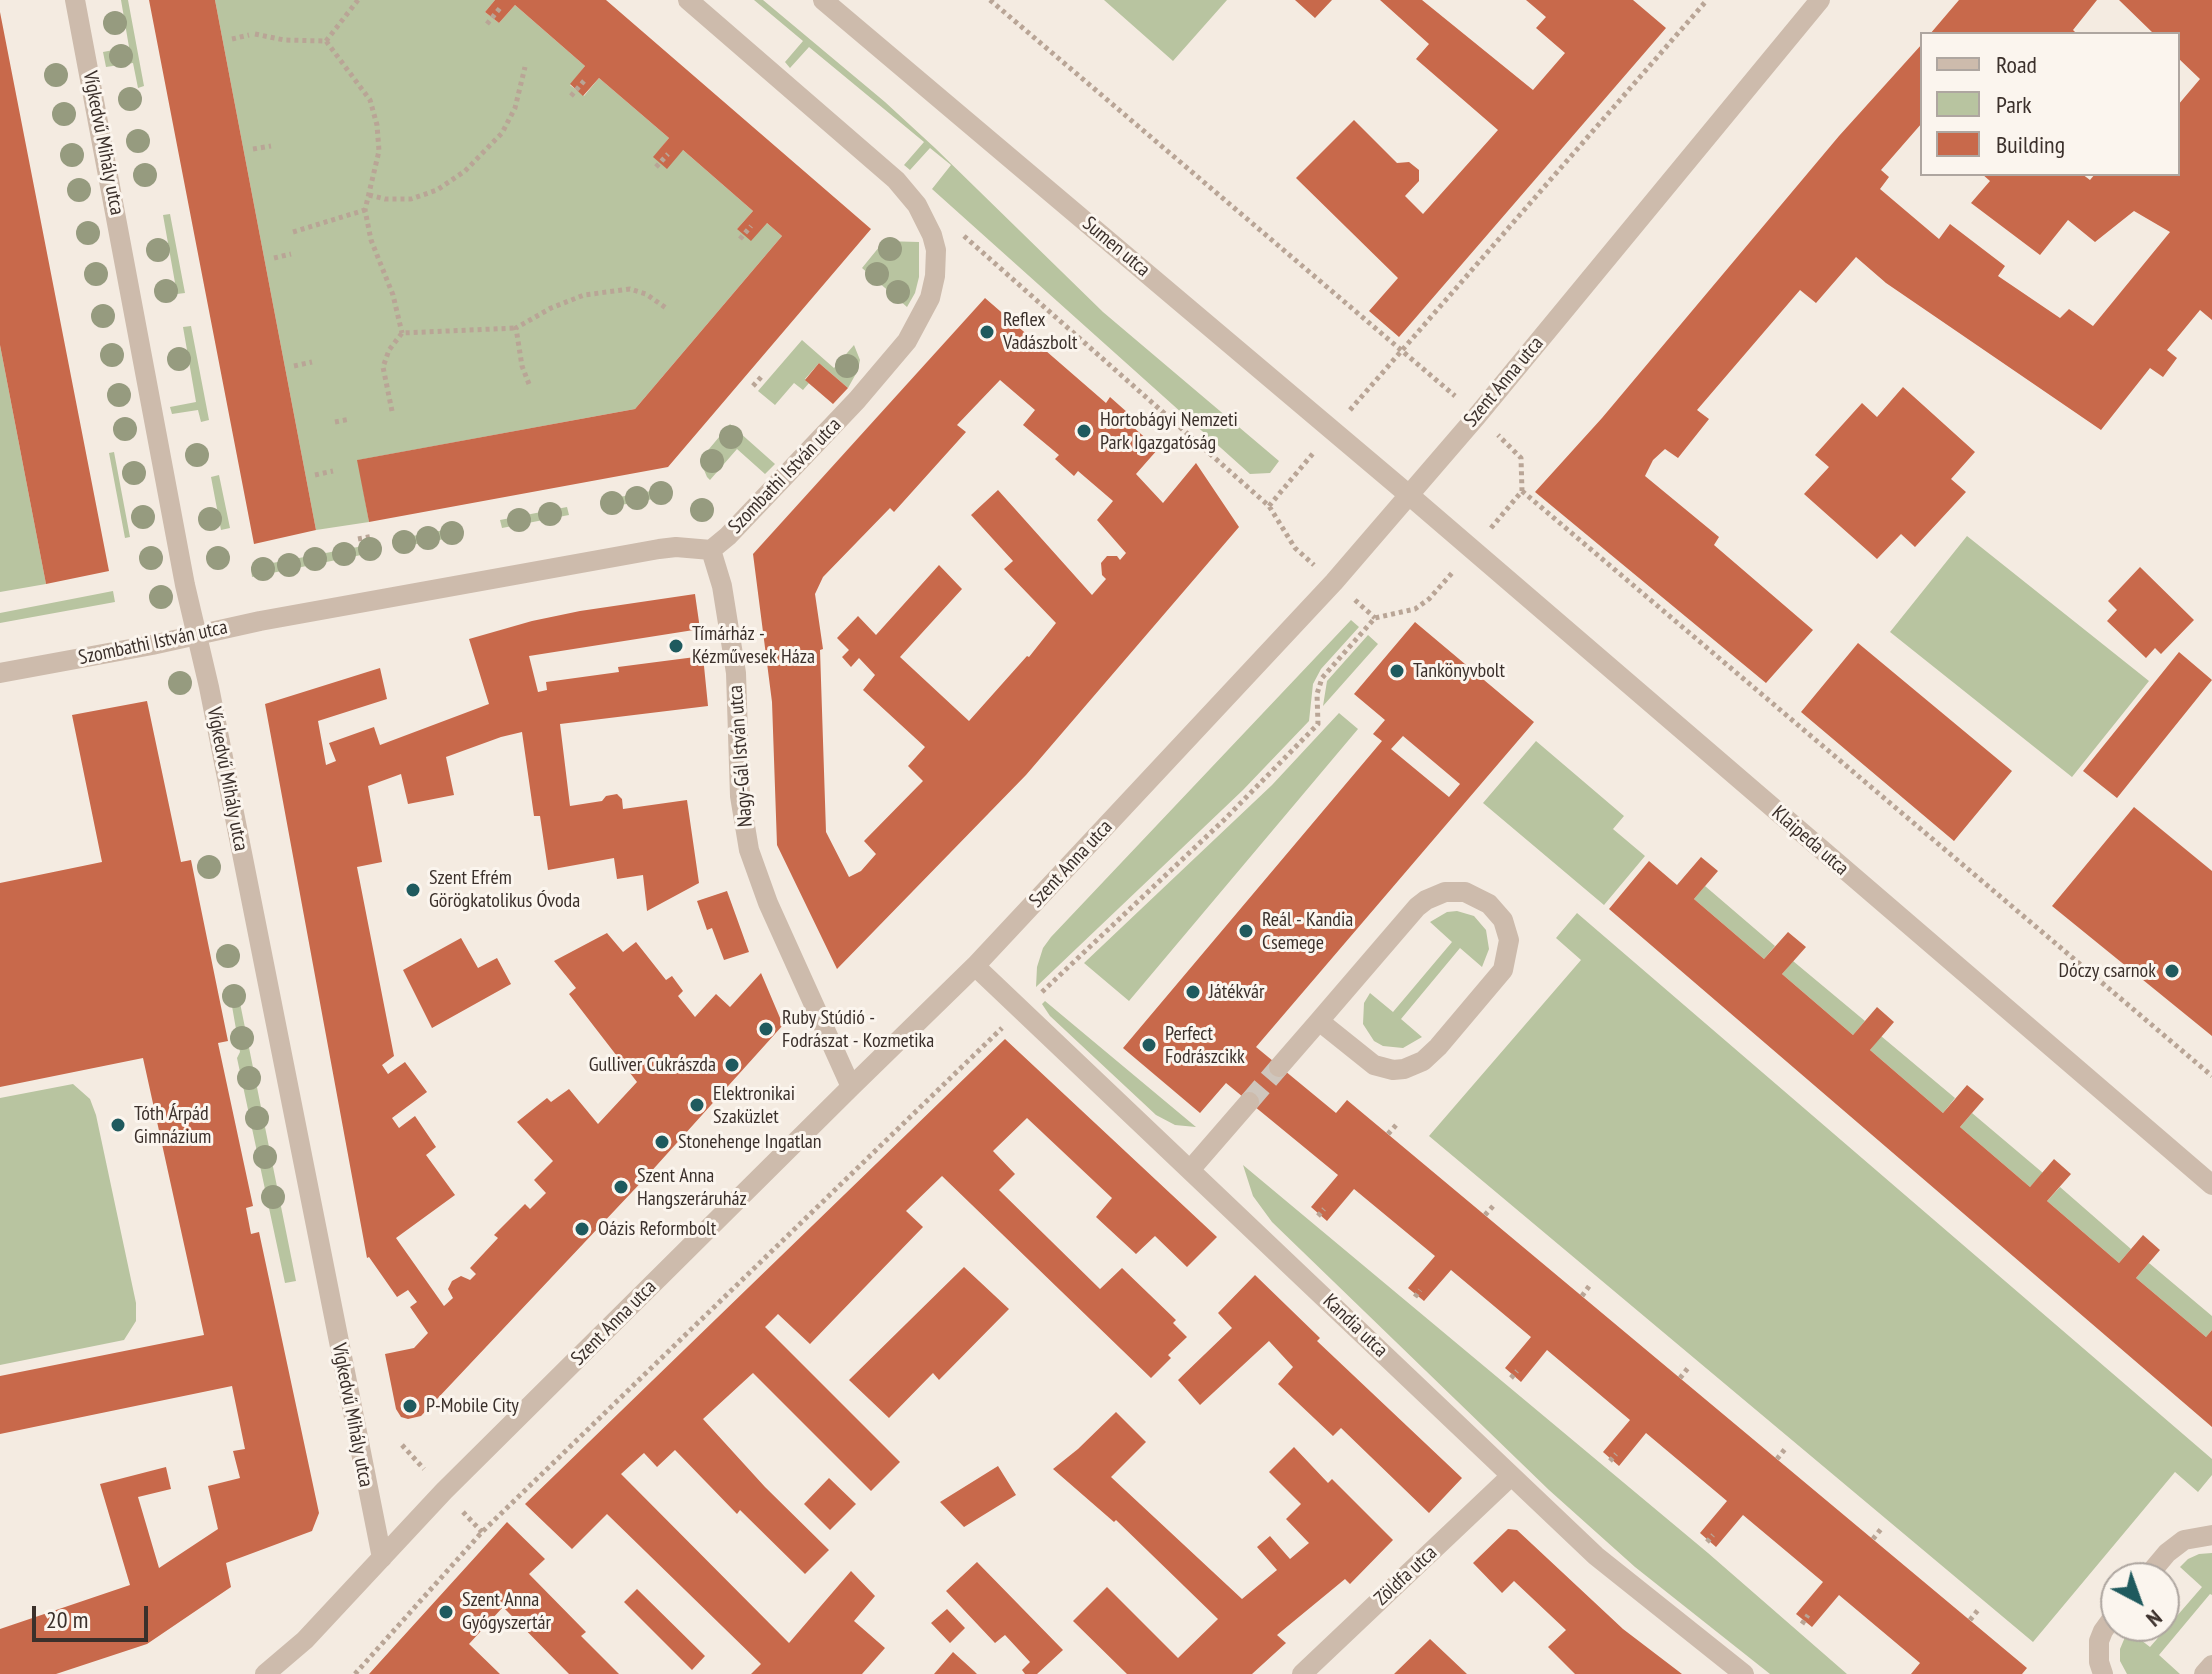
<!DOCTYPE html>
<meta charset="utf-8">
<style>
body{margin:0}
#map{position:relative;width:2212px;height:1674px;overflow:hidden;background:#f4ebe1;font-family:"PT Sans Narrow",sans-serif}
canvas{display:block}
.legend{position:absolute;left:1920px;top:32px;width:260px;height:144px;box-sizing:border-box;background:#fbf5ee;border:2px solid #aea6a0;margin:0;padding:10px 14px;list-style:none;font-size:24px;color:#3b302b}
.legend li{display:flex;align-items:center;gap:16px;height:40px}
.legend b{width:40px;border:2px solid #aea6a0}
.north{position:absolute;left:2100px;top:1562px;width:80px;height:80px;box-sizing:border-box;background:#fbf5ee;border:2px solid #aea6a0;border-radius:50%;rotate:139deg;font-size:22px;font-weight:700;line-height:32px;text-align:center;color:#3b302b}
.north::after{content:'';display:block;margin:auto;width:28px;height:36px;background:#1f5a5e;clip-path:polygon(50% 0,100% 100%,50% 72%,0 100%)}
.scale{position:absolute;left:32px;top:1606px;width:116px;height:36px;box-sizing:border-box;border:4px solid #3b302b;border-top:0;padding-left:10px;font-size:24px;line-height:28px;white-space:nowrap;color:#3b302b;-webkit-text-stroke:6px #fbf5ee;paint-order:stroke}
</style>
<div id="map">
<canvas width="2212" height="1674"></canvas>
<ul class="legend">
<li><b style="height:10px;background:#cdbbac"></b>Road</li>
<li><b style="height:22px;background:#b8c4a0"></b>Park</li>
<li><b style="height:22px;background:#c8694b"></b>Building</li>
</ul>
<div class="north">N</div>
<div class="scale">20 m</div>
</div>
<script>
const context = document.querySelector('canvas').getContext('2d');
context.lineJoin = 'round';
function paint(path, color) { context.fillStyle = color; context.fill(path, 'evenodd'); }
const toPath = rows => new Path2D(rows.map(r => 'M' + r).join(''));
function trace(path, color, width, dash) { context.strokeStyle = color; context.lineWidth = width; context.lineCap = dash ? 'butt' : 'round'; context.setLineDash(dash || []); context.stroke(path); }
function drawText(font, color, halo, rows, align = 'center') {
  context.font = font + ' "PT Sans Narrow",sans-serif'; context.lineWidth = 6; context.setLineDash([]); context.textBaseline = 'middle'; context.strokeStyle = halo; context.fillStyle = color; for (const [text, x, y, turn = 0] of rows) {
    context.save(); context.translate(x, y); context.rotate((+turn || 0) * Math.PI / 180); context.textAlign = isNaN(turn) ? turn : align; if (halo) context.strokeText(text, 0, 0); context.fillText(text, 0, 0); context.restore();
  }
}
const green = toPath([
 [121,0,128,0,144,86,138,88,133,63,106,67,103,52,129,47],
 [215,0,495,0,485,12,499,23,515,5,585,66,570,85,584,96,599,78,669,138,654,157,683,150,753,211,737,229,767,223,782,236,635,409,358,460,369,522,316,530],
 [754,0,763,0,885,102,935,148,1103,312,1279,461,1270,473,1250,474,932,189,951,165,930,148,910,170,904,165,924,142,809,47,790,68,785,62,803,41],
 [1104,0,1227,0,1173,61],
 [170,214,185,293,177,294,163,215],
 [884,241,919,242,919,277,915,293,907,307,862,268],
 [191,326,209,420,201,422,198,410,172,414,170,407,196,402,183,327],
 [802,340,834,368,854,345,860,360,858,370,848,388,819,363,805,379,809,383,803,390,794,383,775,405,758,391],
 [0,345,46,584,0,592],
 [730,424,775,464,765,474,737,449,710,480,707,477,702,465,704,455],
 [114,452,130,537,125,538,109,453],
 [219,475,230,528,221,530,211,477],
 [667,488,669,496,605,508,604,500],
 [567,507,569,515,502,528,500,520],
 [460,527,462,536,394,548,392,540],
 [1967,536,2149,681,2072,777,1890,632],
 [379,543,381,551,252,577,251,567],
 [113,591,115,602,0,623,0,613],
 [1351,620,1359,627,1321,669,1313,684,1309,721,1243,790,1036,987,1037,967,1043,948,1051,937],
 [1368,635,1378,644,1323,706,1327,681],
 [1339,713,1358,729,1129,1001,1084,963,1272,785],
 [1536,741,1624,816,1613,829,1645,856,1604,905,1483,803],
 [1705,886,1775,946,1764,959,1694,899],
 [1457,911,1474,916,1486,930,1489,949,1482,967,1460,948,1401,1019,1422,1037,1403,1048,1383,1046,1374,1041,1363,1024,1364,1003,1370,993,1393,1012,1452,942,1430,922,1447,912],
 [1577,913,2212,1459,2212,1475,2198,1492,2175,1472,2033,1642,1429,1136,1581,960,1556,938],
 [1793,961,1865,1021,1853,1035,1782,974],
 [237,988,296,1281,285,1283,237,1058,240,1052,229,989],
 [1045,1001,1196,1127,1175,1125,1156,1115,1050,1016,1042,1004],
 [1881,1036,1955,1098,1943,1113,1870,1050],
 [73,1084,90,1099,96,1115,136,1303,136,1321,124,1340,0,1365,0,1098],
 [1972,1113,2043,1173,2030,1187,1960,1127],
 [1243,1165,1708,1553,1847,1674,1770,1674,1635,1567,1549,1490,1272,1222,1253,1196],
 [2060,1187,2131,1249,2119,1263,2047,1201],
 [2149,1263,2212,1316,2212,1330,2206,1337,2136,1278],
 [2212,1553,2212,1595,2210,1594,2159,1655,2180,1674,2127,1674,2120,1661,2120,1649,2128,1630,2150,1647,2202,1587,2180,1567,2188,1559,2199,1554]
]);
const building = toPath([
 [149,0,215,0,316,530,254,544],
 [495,0,606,0,871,229,668,467,369,522,357,460,635,409,782,236,767,223,751,241,737,229,753,211,683,150,667,169,653,157,669,138,599,78,583,96,570,84,585,66,515,5,499,23,485,12],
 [1295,0,1332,0,1315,18],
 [1380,0,1422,0,1533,90,1565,53,1536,28,1546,17,1526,0,1633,0,1666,28,1399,337,1369,311,1398,278,1296,178,1354,120,1397,163,1409,162,1419,170,1419,181,1405,196,1423,214,1498,130,1416,59,1429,44],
 [1959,0,2097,0,2073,30,2077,34,1930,34],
 [2119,0,2212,0,2212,320,2200,310,2167,350,2177,358,2163,377,2150,368,2101,430,1886,283,1856,257,1816,303,1800,290,1697,410,1709,419,1678,458,1665,449,1653,460,1645,476,1719,537,1714,545,1813,630,1766,683,1535,492,1602,418,1839,136,1922,44,1922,123,1881,170,1889,177,1880,189,1939,239,1950,224,2005,266,1998,276,2060,318,2069,309,2093,326,2170,232,2134,211,2095,242,2068,220,2040,255,1971,203,1990,181,1982,174,2082,174,2090,180,2095,174,2178,174,2178,105,2200,79,2178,58,2178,34,2154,34],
 [0,12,109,571,46,584,0,345],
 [985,298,1106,403,1110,397,1128,413,1124,419,1158,449,1136,474,1163,503,1196,463,1239,527,1026,775,837,969,777,845,772,702,753,554],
 [1000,380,1035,410,1023,425,1059,455,1055,459,1074,476,1078,471,1113,501,1097,520,1126,553,1120,560,1117,556,1107,556,1101,563,1102,575,1106,579,1092,595,998,490,971,515,1013,561,1004,569,1056,623,1029,657,1027,656,969,721,900,657,962,589,939,565,876,635,858,616,837,638,849,650,842,657,851,667,859,658,875,675,863,690,925,747,908,766,923,781,864,841,876,854,861,871,849,877,826,832,820,650,823,649,815,594,823,577,890,508,894,512,966,432,957,425],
 [819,363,848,388,833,404,805,380],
 [1903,387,1975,452,1951,479,1966,492,1915,547,1901,534,1877,559,1804,494,1829,467,1815,455,1862,403,1877,417],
 [2140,567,2194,620,2161,654,2155,648,2146,658,2107,621,2117,610,2108,601],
 [695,594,700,629,529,656,538,692,547,690,546,682,619,672,618,667,703,656,708,706,560,724,570,806,602,801,606,796,617,794,622,799,623,809,687,800,699,883,647,911,643,875,617,879,614,858,548,870,540,816,534,816,522,732,501,737,446,757,454,795,408,804,401,774,368,786,382,862,357,867,394,1056,382,1065,388,1074,405,1062,427,1092,392,1118,399,1128,415,1116,436,1147,426,1155,455,1195,396,1238,444,1306,453,1298,448,1289,452,1281,461,1276,470,1280,476,1274,470,1268,498,1238,494,1235,525,1204,530,1209,546,1193,534,1180,553,1161,517,1122,547,1098,551,1102,569,1089,598,1124,637,1082,569,994,576,988,554,961,607,933,623,952,636,942,666,980,672,976,683,991,678,996,695,1017,716,994,730,1007,761,973,783,1025,648,1175,421,1416,408,1419,401,1417,396,1409,385,1354,414,1348,428,1333,410,1307,417,1302,408,1290,397,1297,369,1257,367,1258,265,704,380,668,387,699,318,721,326,765,336,761,329,743,374,727,380,745,489,704,469,639,532,621,580,611],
 [1415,622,1534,722,1256,1047,1336,1113,1347,1100,2027,1668,2022,1674,1911,1674,1920,1663,1839,1595,1812,1627,1796,1614,1823,1582,1743,1515,1716,1547,1700,1533,1727,1501,1646,1433,1619,1466,1603,1452,1630,1420,1547,1350,1521,1382,1505,1368,1531,1337,1451,1270,1424,1301,1408,1288,1435,1256,1354,1189,1327,1221,1311,1207,1338,1175,1226,1083,1200,1113,1123,1048,1382,741,1373,734,1385,720,1354,694],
 [1403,736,1460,784,1449,797,1391,749],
 [1858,643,2012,771,1954,841,1801,712],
 [2179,652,2212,680,2117,798,2083,771],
 [147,701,181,862,191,860,228,1041,218,1043,253,1206,246,1208,251,1234,259,1232,319,1513,312,1531,226,1563,231,1587,147,1644,56,1674,0,1674,0,1629,130,1585,100,1484,166,1467,171,1489,138,1497,159,1568,218,1529,208,1486,240,1478,233,1451,245,1449,232,1386,0,1434,0,1376,204,1335,143,1058,0,1087,0,883,102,862,72,715],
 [2134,807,2212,871,2212,1036,2052,906],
 [1701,857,1718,871,1694,899,1764,959,1788,932,1806,947,1782,974,1853,1035,1877,1007,1894,1022,1870,1050,1943,1113,1967,1085,1984,1099,1960,1127,2030,1187,2054,1159,2071,1174,2047,1201,2119,1263,2143,1235,2160,1250,2136,1278,2206,1337,2212,1330,2212,1427,1609,909,1649,861,1677,885],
 [727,891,749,952,724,960,712,928,707,930,697,901],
 [461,938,478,968,497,958,511,984,432,1028,403,970],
 [1005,1039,1217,1237,1187,1267,1155,1236,1136,1254,1096,1217,1112,1198,1027,1118,993,1151,1015,1174,999,1190,1100,1289,1122,1268,1176,1320,1173,1323,1187,1337,1168,1355,1171,1358,1151,1378,942,1176,906,1211,923,1227,810,1344,778,1314,765,1327,900,1462,871,1491,753,1373,703,1419,765,1487,829,1550,805,1574,740,1510,737,1514,675,1450,657,1467,644,1453,621,1474,789,1643,851,1571,875,1596,854,1621,885,1648,862,1674,751,1674,761,1664,607,1514,572,1549,525,1504],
 [964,1267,1009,1309,939,1380,933,1373,889,1418,849,1380],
 [1255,1275,1320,1338,1317,1341,1462,1478,1429,1513,1341,1428,1333,1436,1278,1384,1293,1367,1269,1341,1200,1405,1178,1380,1232,1328,1218,1313],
 [1116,1412,1146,1442,1111,1477,1242,1599,1277,1570,1257,1547,1270,1536,1290,1559,1309,1543,1286,1519,1301,1504,1269,1472,1294,1447,1328,1483,1332,1479,1393,1540,1350,1584,1345,1579,1277,1635,1286,1643,1252,1674,1127,1674,1073,1621,1107,1587,1178,1658,1218,1619,1116,1520,1114,1522,1053,1469,1078,1449],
 [998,1466,1016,1495,964,1527,940,1502],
 [829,1478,856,1504,830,1530,804,1504],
 [507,1522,545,1559,529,1574,586,1632,581,1636,619,1674,569,1674,503,1607,469,1644,500,1674,369,1674],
 [1508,1529,1517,1530,1623,1629,1682,1674,1575,1674,1548,1647,1566,1630,1514,1581,1502,1593,1473,1563],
 [977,1562,1063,1650,1037,1674,1025,1674,1022,1670,1030,1662,1005,1635,995,1643,946,1591],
 [637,1589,705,1656,692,1670,624,1602],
 [947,1609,965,1628,950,1643,931,1623],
 [1430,1639,1467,1674,1394,1674],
 [953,1652,974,1671,977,1674,934,1674]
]);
const minorTunnel = toPath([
 [1249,1102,1279,1067]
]);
const path = toPath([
 [990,0,1455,396],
 [487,24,500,8],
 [255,34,284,40,326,41,370,100,377,125,379,151,365,210,371,240,393,295,402,333],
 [232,39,249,35],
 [326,41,358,0],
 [571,96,584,81],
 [253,149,271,146],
 [656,167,668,154],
 [369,195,385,199,411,199,437,190,465,171,502,133,515,108,525,67],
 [293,232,365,210],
 [964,236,1269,506,1295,548,1314,565],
 [740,239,751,226],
 [274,258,291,254],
 [294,366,312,362],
 [529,384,522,366,516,328,551,308,584,295,630,289,646,294,666,308],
 [753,386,762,376],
 [1350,410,1707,0],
 [392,411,383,367,389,350,402,333,516,328],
 [335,422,350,419],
 [315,475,333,471],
 [1522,491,2212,1076],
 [1269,506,1315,451],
 [1491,528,1522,491,1521,458,1498,435],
 [358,539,373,536],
 [1355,600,1375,618],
 [1042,992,1224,820,1318,724,1317,694,1322,678,1375,618,1415,609,1429,599,1453,572],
 [1388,1134,1397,1124],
 [1485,1215,1494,1205],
 [1318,1216,1324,1209],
 [1582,1296,1590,1285],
 [1415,1297,1420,1290],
 [1511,1378,1517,1371],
 [1680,1378,1688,1368],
 [402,1445,424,1469],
 [1777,1459,1785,1449],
 [1610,1461,1616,1454],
 [463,1512,482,1532],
 [1873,1539,1881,1529],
 [1707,1542,1713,1535],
 [1970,1620,1978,1610],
 [1802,1624,1808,1615],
 [355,1674,482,1532,1002,1028]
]);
const minor = toPath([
 [75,0,185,585,209,687,382,1558],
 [823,0,1409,495,2212,1185],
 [711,550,722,586,736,673,740,796,749,850,768,903,851,1087],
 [0,673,152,645,260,621,659,549,676,547,711,550,728,536,857,400,907,341,930,298,935,276,936,250,932,235,917,205,896,180,688,0],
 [975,966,1596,1556,1744,1674],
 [1279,1067,1319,1021,1417,907,1426,900,1445,892,1465,892,1489,904,1503,920,1509,940,1503,970,1438,1047,1423,1061,1404,1069,1393,1070,1374,1065,1319,1021],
 [1190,1170,1249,1102],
 [2146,1578,2167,1553,2184,1540,2212,1535],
 [265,1674,305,1640,444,1491,851,1087,975,966,1334,582,1477,416,1820,0],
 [1302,1674,1510,1477],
 [2103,1674,2099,1662,2099,1641,2103,1631,2116,1613],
 [2204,1674,2212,1665]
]);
const trees = [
 [115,23],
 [121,56],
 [56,75],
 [130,99],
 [64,114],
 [138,141],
 [72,155],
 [145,175],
 [79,190],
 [88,233],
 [890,249],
 [158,250],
 [96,274],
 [877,274],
 [166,291],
 [898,292],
 [103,316],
 [112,355],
 [179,359],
 [847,366],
 [119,395],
 [125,429],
 [731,437],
 [197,455],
 [712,461],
 [134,473],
 [661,493],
 [637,498],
 [612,503],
 [702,510],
 [550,514],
 [143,517],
 [210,519],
 [519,520],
 [452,533],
 [428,538],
 [404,542],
 [370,549],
 [344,554],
 [151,558],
 [218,558],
 [315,559],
 [289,565],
 [263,569],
 [161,597],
 [180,683],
 [209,867],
 [228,956],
 [234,996],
 [242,1038],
 [249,1078],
 [257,1118],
 [265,1157],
 [273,1197]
];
const markers = [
 [987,332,8,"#1f5a5e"],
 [1084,431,8,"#1f5a5e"],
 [676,646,8,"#1f5a5e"],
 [1397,671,8,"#1f5a5e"],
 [413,890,8,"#1f5a5e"],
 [1246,931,8,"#1f5a5e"],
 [2172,971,8,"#1f5a5e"],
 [1193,992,8,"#1f5a5e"],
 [766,1029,8,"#1f5a5e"],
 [1149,1045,8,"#1f5a5e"],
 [732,1065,8,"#1f5a5e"],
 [697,1105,8,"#1f5a5e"],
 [118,1125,8,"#1f5a5e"],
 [662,1142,8,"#1f5a5e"],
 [621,1187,8,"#1f5a5e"],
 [582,1229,8,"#1f5a5e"],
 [410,1406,8,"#1f5a5e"],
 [446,1612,8,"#1f5a5e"]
];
const streetNames = [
 ["Vígkedvű Mihály utca",103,143,79],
 ["Sumen utca",1116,247,40],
 ["Szent Anna utca",1504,382,-50],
 ["Szombathi István utca",785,476,-46],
 ["Szombathi István utca",153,643,-12],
 ["Nagy-Gál István utca",741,756,-94],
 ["Vígkedvű Mihály utca",227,779,79],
 ["Klaipeda utca",1810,841,41],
 ["Szent Anna utca",1071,864,-47],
 ["Szent Anna utca",614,1323,-45],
 ["Kandia utca",1355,1326,44],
 ["Vígkedvű Mihály utca",352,1415,79],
 ["Zöldfa utca",1406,1576,-43]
];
const poiNames = [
 ["Reflex",1003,320],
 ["Vadászbolt",1003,343],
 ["Hortobágyi Nemzeti",1100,420],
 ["Park Igazgatóság",1100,443],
 ["Tímárház -",692,634],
 ["Kézművesek Háza",692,657],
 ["Tankönyvbolt",1413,671],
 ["Szent Efrém",429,878],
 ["Görögkatolikus Óvoda",429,901],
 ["Reál - Kandia",1262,920],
 ["Csemege",1262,943],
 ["Dóczy csarnok",2156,971,"right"],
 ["Játékvár",1209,992],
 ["Ruby Stúdió -",782,1018],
 ["Fodrászat - Kozmetika",782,1041],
 ["Perfect",1165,1034],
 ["Fodrászcikk",1165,1057],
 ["Gulliver Cukrászda",716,1065,"right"],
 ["Elektronikai",713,1094],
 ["Szaküzlet",713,1117],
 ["Tóth Árpád",134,1114],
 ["Gimnázium",134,1137],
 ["Stonehenge Ingatlan",678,1142],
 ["Szent Anna",637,1176],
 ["Hangszeráruház",637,1199],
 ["Oázis Reformbolt",598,1229],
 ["P-Mobile City",426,1406],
 ["Szent Anna",462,1600],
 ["Gyógyszertár",462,1623]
];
paint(green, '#b8c4a0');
paint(building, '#c8694b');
trace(minorTunnel, '#cfc6bd', 20, [20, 10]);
trace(path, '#b9a596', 5, [4, 4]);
trace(minor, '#cdbbac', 20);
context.fillStyle = '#969b7f';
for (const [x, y] of trees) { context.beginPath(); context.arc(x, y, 12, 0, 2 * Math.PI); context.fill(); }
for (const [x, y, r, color] of markers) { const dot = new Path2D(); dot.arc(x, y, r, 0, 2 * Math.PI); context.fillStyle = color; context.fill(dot); trace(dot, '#fbf5ee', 3); }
drawText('20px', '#3b302b', '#fbf5ee', streetNames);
drawText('20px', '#3b302b', '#fbf5ee', poiNames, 'left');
</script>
